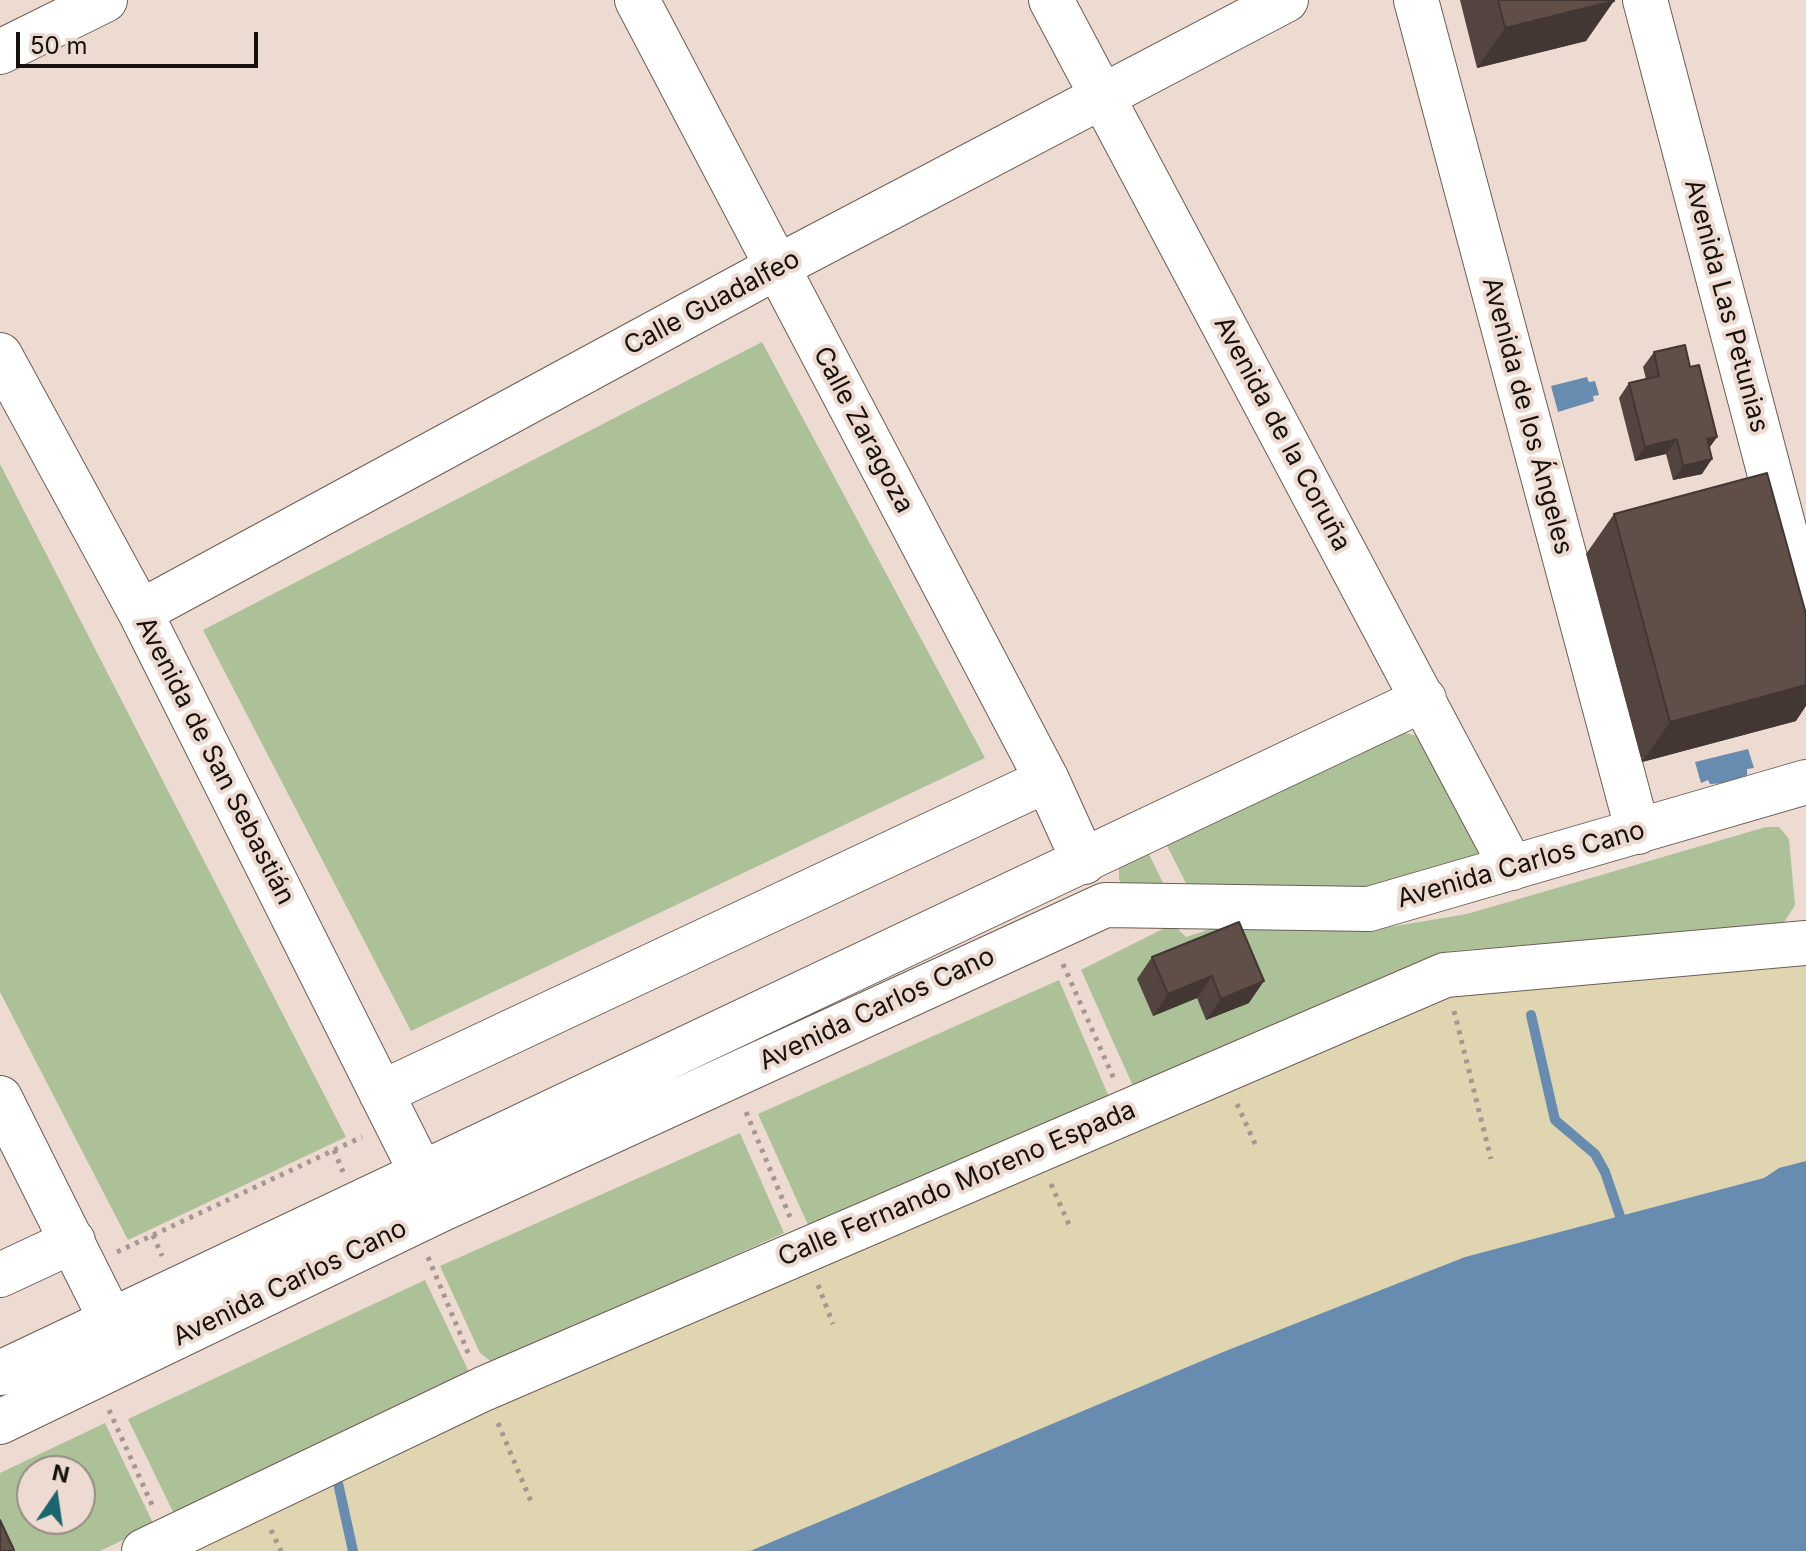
<!DOCTYPE html>
<meta charset="utf-8">
<style>
body{margin:0}
#map{position:relative;width:1806px;height:1551px;overflow:hidden;background:#eddbd1;font-family:Inter,sans-serif}
canvas{display:block}
.north{position:absolute;left:16px;top:1455px;width:80px;height:80px;box-sizing:border-box;background:#eddbd1;border:2px solid #988b83;border-radius:50%;rotate:13deg;font-size:22px;font-weight:700;line-height:32px;text-align:center;color:#18120e}
.north::after{content:'';display:block;margin:auto;width:28px;height:36px;background:#1a666f;clip-path:polygon(50% 0,100% 100%,50% 72%,0 100%)}
.scale{position:absolute;left:16px;top:32px;width:242px;height:36px;box-sizing:border-box;border:4px solid #18120e;border-top:0;padding-left:10px;font-size:24px;line-height:28px;white-space:nowrap;color:#18120e;-webkit-text-stroke:6px #eddbd1;paint-order:stroke}
</style>
<div id="map">
<canvas width="1806" height="1551"></canvas>
<div class="north">N</div>
<div class="scale">50 m</div>
</div>
<script>
const context = document.querySelector('canvas').getContext('2d');
context.lineJoin = 'round';
function paint(path, color) { context.fillStyle = color; context.fill(path, 'evenodd'); }
const toPath = rows => new Path2D(rows.map(r => 'M' + r).join(''));
function trace(path, color, width, dash) { context.strokeStyle = color; context.lineWidth = width; context.lineCap = dash ? 'butt' : 'round'; context.setLineDash(dash || []); context.stroke(path); }
function drawText(font, color, halo, rows, align = 'center') {
  context.font = font + ' Inter,sans-serif'; context.lineWidth = 8; context.setLineDash([]); context.textBaseline = 'middle'; context.strokeStyle = halo; context.fillStyle = color; for (const [text, x, y, turn = 0] of rows) {
    context.save(); context.translate(x, y); context.rotate((+turn || 0) * Math.PI / 180); context.textAlign = isNaN(turn) ? turn : align; if (halo) context.strokeText(text, 0, 0); context.fillText(text, 0, 0); context.restore();
  }
}
const green = toPath([
 [762,342,985,758,411,1031,203,630],
 [0,464,346,1137,128,1240,0,992],
 [1399,732,1420,736,1481,848,1474,859,1358,889,1189,889,1164,840],
 [1766,827,1779,827,1789,839,1795,905,1783,924,1450,951,1133,1086,1081,970,1173,924,1186,937,1217,927,1378,929,1467,914],
 [1146,848,1166,889,1122,884,1119,880,1119,865],
 [1059,980,1109,1097,809,1227,758,1114],
 [740,1133,784,1233,493,1363,480,1353,440,1266],
 [425,1280,470,1374,174,1514,128,1419],
 [105,1423,154,1525,100,1551,0,1551,0,1473],
 [32,1471,80,1471,80,1519,32,1519]
]);
const sand = toPath([
 [1806,959,1806,1161,1779,1168,1764,1178,1465,1257,1223,1352,750,1551,186,1551,436,1434,1446,994]
]);
const water = toPath([
 [1587,377,1589,382,1595,381,1599,395,1593,396,1594,401,1558,412,1551,386],
 [1748,749,1754,768,1747,769,1747,775,1727,783,1710,784,1708,780,1701,783,1695,762],
 [1806,1161,1806,1551,750,1551,1223,1352,1465,1257,1764,1178,1779,1168]
]);
const stream = toPath([
 [1531,1015,1555,1120,1595,1154,1605,1172,1620,1216],
 [338,1483,353,1551]
]);
const path = toPath([
 [1063,964,1114,1079],
 [1454,1011,1491,1159],
 [1237,1104,1256,1146],
 [746,1112,790,1217],
 [334,1150,343,1172],
 [1051,1184,1070,1227],
 [153,1235,162,1256],
 [117,1252,362,1137],
 [428,1257,469,1355],
 [818,1285,833,1324],
 [109,1410,153,1507],
 [498,1423,532,1504],
 [271,1530,281,1551]
]);
const minor = toPath([
 [637,0,1047,780,1084,862],
 [1051,0,1512,868],
 [1416,0,1638,832],
 [1645,0,1806,612],
 [0,52,105,0],
 [0,355,140,612,421,1172],
 [140,612,777,267,1286,0],
 [381,1093,1047,780],
 [0,1098,111,1320],
 [0,1275,73,1241],
 [0,1373,1424,699],
 [0,1422,440,1210,1105,905,1369,909,1806,782],
 [144,1551,483,1389,1445,975,1806,943]
]);
const wall = toPath([
 [1460,0,1614,0,1586,41,1477,68],
 [1654,352,1690,367,1717,437,1709,448,1702,474,1673,480,1666,454,1635,461,1619,398,1629,383,1646,379,1643,367],
 [1614,514,1796,721,1642,762,1586,554],
 [1239,922,1249,1003,1206,1020,1197,998,1153,1016,1137,979,1152,957]
]);
const shadedWall = toPath([
 [1614,1,1586,41,1477,68,1505,28],
 [1717,437,1707,451,1707,439],
 [1677,439,1666,454,1635,461,1645,447],
 [1712,459,1702,474,1673,480,1683,466],
 [1806,685,1806,706,1796,721,1642,762,1670,722],
 [1212,976,1197,998,1153,1016,1168,994],
 [1264,981,1249,1003,1206,1020,1221,999]
]);
const building = toPath([
 [1498,0,1614,0,1614,1,1505,28,1498,0],
 [1685,345,1690,367,1699,365,1717,437,1707,439,1712,459,1683,466,1677,439,1645,447,1629,383,1659,376,1654,352,1685,345],
 [1767,473,1806,614,1806,685,1670,722,1614,514,1767,473],
 [1239,922,1264,981,1221,999,1212,976,1168,994,1152,957,1239,922],
 [0,1520,14,1550,12,1551,0,1551,0,1520]
]);
const streetNames = [
 ["Calle Guadalfeo",712,303,-28],
 ["Avenida Las Petunias",1726,306,75],
 ["Avenida de los Ángeles",1527,416,75],
 ["Calle Zaragoza",863,430,62],
 ["Avenida de la Coruña",1282,434,62],
 ["Avenida de San Sebastián",215,761,63],
 ["Avenida Carlos Cano",1521,865,-16],
 ["Avenida Carlos Cano",877,1009,-25],
 ["Calle Fernando Moreno Espada",957,1184,-23],
 ["Avenida Carlos Cano",290,1283,-26]
];
paint(green, '#acc198');
paint(sand, '#dfd5b1');
paint(water, '#678cb0');
trace(stream, '#678cb0', 10);
trace(minor, '#6c5d54', 46);
trace(path, '#a69890', 5, [4, 6]);
trace(minor, '#fff', 44);
paint(wall, '#53443f');
paint(shadedWall, '#433733');
paint(building, '#604f49');
trace(building, '#433733', 2);
drawText('26px', '#18120e', '#eddbd1', streetNames);
</script>
